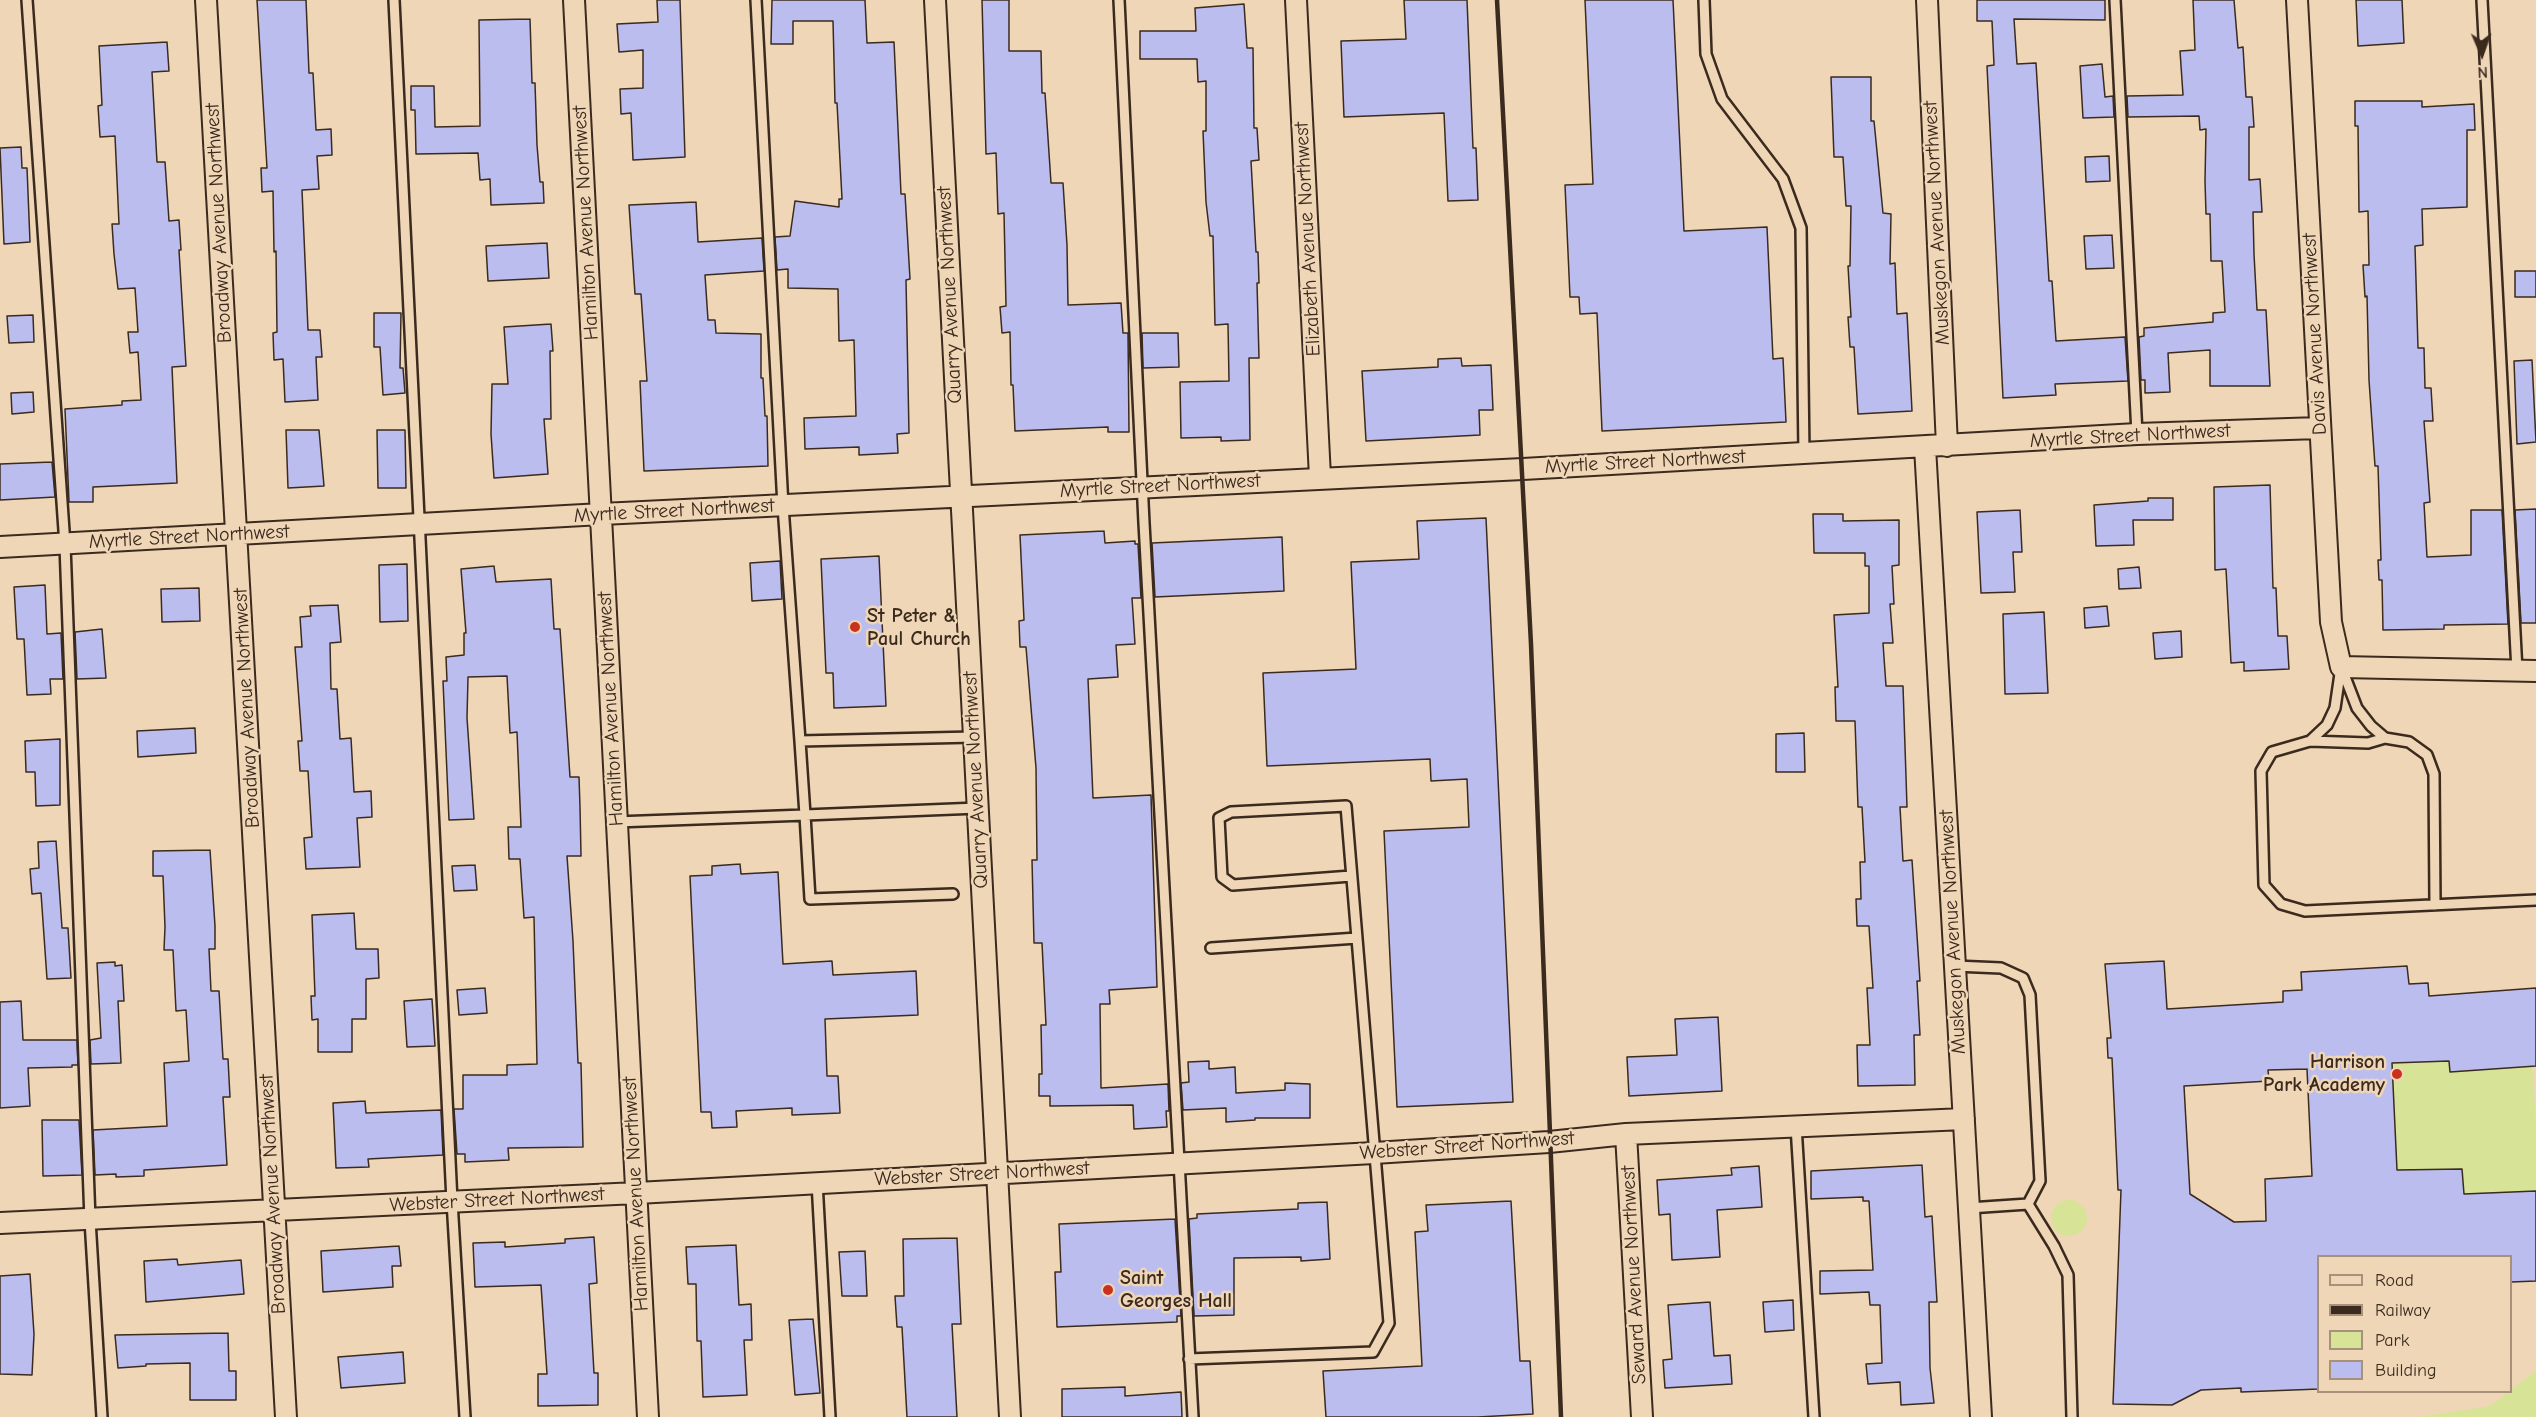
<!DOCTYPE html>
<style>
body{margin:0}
#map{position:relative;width:2536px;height:1417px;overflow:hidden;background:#efd6b7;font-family:"Comic Neue",sans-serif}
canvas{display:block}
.legend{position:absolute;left:2317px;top:1255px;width:195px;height:138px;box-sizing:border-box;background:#efd6b7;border:2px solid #a7917a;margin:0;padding:8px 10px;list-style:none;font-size:18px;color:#3b2a1e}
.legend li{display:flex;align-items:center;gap:12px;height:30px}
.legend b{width:30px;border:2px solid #a7917a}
.north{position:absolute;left:2452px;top:24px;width:60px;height:60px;-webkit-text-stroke:4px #efd6b7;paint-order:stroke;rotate:178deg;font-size:16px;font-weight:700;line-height:24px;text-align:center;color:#3b2a1e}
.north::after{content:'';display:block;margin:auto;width:21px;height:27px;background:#3b2a1e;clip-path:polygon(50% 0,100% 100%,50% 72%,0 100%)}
</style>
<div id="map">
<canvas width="2536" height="1417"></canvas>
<ul class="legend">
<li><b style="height:8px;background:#efd6b7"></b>Road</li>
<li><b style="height:8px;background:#3b2a1e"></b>Railway</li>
<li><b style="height:16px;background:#d7e497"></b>Park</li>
<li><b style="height:16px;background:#bbbdef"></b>Building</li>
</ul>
<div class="north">N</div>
</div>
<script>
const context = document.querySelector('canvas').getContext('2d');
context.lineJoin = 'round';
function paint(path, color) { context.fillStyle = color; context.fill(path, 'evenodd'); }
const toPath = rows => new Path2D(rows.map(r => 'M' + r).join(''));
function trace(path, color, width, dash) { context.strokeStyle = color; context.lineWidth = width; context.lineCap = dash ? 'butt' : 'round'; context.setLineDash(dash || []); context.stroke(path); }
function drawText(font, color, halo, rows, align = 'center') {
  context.font = font + ' "Comic Neue",sans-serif'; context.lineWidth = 5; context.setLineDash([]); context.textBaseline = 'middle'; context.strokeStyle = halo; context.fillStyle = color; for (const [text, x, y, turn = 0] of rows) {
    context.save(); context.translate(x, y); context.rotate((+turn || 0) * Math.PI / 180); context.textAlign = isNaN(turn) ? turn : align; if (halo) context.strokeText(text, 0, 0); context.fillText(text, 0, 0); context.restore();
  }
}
const green = toPath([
 [2531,1036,2536,1128,2536,1191,2464,1194,2462,1169,2397,1170,2392,1063,2449,1061,2451,1072,2509,1068],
 '2051 1218a18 18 0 1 1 36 0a18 18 0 1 1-36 0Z',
 [2536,1370,2536,1417,2418,1417,2490,1406]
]);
const building = toPath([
 [257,0,306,0,309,73,313,73,316,130,331,129,332,155,317,156,319,189,302,190,308,330,320,330,322,357,316,357,318,400,285,402,283,359,274,360,273,333,277,332,276,251,274,252,273,191,262,192,261,168,267,168,257,0],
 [657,0,680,0,685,157,633,160,631,113,621,114,620,89,643,88,643,50,619,52,617,24,658,22,657,0],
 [772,0,865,0,867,43,894,42,901,194,905,194,910,279,906,280,909,433,897,434,898,453,859,455,859,447,805,449,804,418,856,416,854,340,839,341,838,289,788,288,788,269,777,270,775,237,790,236,795,201,839,207,839,199,842,199,837,103,835,103,833,21,793,21,793,44,771,44,772,0],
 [982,0,1009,0,1009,51,1041,51,1042,93,1045,93,1051,183,1063,183,1067,245,1068,305,1121,303,1123,333,1128,333,1129,432,1108,432,1108,427,1015,431,1013,385,1011,385,1010,332,1002,333,1000,307,1006,306,1004,213,998,214,996,153,986,154,982,0],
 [1404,0,1467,0,1473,148,1476,148,1478,200,1448,201,1444,113,1344,117,1341,41,1406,39,1404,0],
 [1585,0,1673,0,1684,231,1767,227,1773,359,1783,358,1786,422,1602,431,1597,313,1580,314,1579,297,1570,297,1565,185,1593,184,1585,0],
 [1977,0,2105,0,2105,20,2014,19,2017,64,2036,63,2049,281,2052,281,2056,341,2125,337,2128,381,2055,384,2056,395,2003,398,1987,66,1994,65,1992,21,1977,21,1977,0],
 [2193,0,2234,0,2238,48,2243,47,2246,97,2252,97,2254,127,2249,127,2249,180,2260,179,2262,212,2253,212,2254,254,2257,310,2266,310,2270,386,2210,386,2210,350,2168,353,2170,392,2145,393,2145,380,2141,380,2139,337,2144,336,2144,328,2213,322,2213,313,2225,312,2222,261,2211,261,2210,214,2206,214,2205,181,2206,129,2200,130,2199,116,2128,117,2127,96,2183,95,2180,51,2195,50,2193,0],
 [2356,0,2402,0,2404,43,2358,46,2356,0],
 [1244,4,1247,48,1253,48,1254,128,1257,128,1259,160,1251,161,1256,252,1258,252,1259,283,1257,283,1259,358,1249,358,1250,440,1221,441,1221,437,1181,438,1180,382,1229,381,1228,324,1215,325,1213,236,1210,236,1206,202,1203,131,1206,131,1206,81,1198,82,1197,59,1140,59,1140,31,1196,31,1195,8,1244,4],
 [530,19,532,83,535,83,537,145,540,182,543,182,544,203,491,205,490,179,480,180,478,153,416,154,415,110,411,110,411,86,434,86,435,127,480,126,479,20,530,19],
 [167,42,169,71,152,72,157,162,165,162,169,221,179,220,181,250,179,250,186,366,172,367,177,483,93,487,93,502,69,502,65,409,122,405,122,401,141,400,138,352,130,353,128,332,138,332,135,288,118,289,114,254,112,224,119,224,115,136,100,137,98,106,102,105,99,46,167,42],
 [2102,64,2105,97,2113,96,2114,117,2083,118,2080,66,2102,64],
 [1831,77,1871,77,1871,121,1874,121,1883,213,1891,214,1890,264,1895,263,1897,314,1907,313,1912,411,1858,414,1854,347,1850,347,1848,317,1851,317,1848,266,1850,266,1851,206,1846,206,1843,157,1834,157,1831,77],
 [2355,101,2422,101,2422,107,2474,104,2475,130,2467,130,2467,207,2422,209,2423,245,2415,246,2418,348,2424,348,2425,388,2431,388,2433,421,2424,421,2430,502,2424,503,2427,557,2471,555,2471,510,2502,510,2508,624,2444,625,2444,629,2383,630,2382,580,2379,580,2378,560,2381,560,2378,466,2375,466,2369,380,2367,296,2365,297,2363,265,2369,265,2368,211,2359,212,2358,126,2355,126,2355,101],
 [21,147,22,168,27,168,30,242,4,244,0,148,21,147],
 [2109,156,2110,181,2086,182,2085,157,2109,156],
 [696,202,698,242,762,238,764,271,705,275,708,320,715,320,716,333,761,334,761,378,763,378,765,416,767,416,768,466,644,471,640,381,647,381,641,294,635,294,629,205,696,202],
 [2112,235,2114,268,2086,269,2084,236,2112,235],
 [547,243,549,278,488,281,486,246,547,243],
 [2515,271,2536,271,2536,297,2515,297,2515,271],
 [374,313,401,313,400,368,403,368,405,393,383,395,380,347,374,347,374,313],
 [33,315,34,342,9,343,7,316,33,315],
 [551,324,553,351,550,351,551,419,544,419,548,474,494,478,491,434,492,384,508,384,504,327,551,324],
 [1142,333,1178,333,1179,367,1143,368,1142,333],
 [1461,358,1462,366,1491,365,1493,410,1479,410,1480,435,1366,441,1362,371,1438,367,1438,359,1461,358],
 [2532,360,2536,442,2517,444,2514,361,2532,360],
 [33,392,34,412,12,414,11,393,33,392],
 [286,430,319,430,324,486,288,488,286,430],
 [377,430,405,430,406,488,378,488,377,430],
 [52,462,55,497,0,500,0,464,52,462],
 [2270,485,2273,588,2276,588,2278,636,2287,636,2289,669,2244,671,2244,662,2231,663,2226,569,2215,570,2214,487,2270,485],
 [2148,498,2173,498,2173,520,2133,520,2134,545,2096,546,2094,505,2148,501,2148,498],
 [2536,509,2536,623,2521,623,2515,510,2536,509],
 [2020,510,2022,552,2013,552,2015,592,1981,593,1977,512,2020,510],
 [1813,514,1843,514,1843,521,1899,520,1899,565,1892,566,1894,604,1890,604,1893,643,1883,643,1886,686,1903,686,1907,807,1900,807,1903,861,1912,860,1920,981,1917,981,1920,1035,1914,1035,1915,1085,1858,1086,1857,1045,1870,1045,1867,988,1873,988,1869,926,1857,926,1856,899,1861,899,1860,862,1865,862,1862,807,1858,807,1855,721,1836,721,1835,687,1838,687,1834,615,1869,613,1869,566,1865,566,1865,553,1814,553,1813,514],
 [1486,518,1513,1102,1397,1107,1384,831,1469,827,1467,779,1431,781,1430,759,1267,766,1263,673,1356,669,1351,562,1419,559,1417,521,1486,518],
 [1104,531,1105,543,1135,541,1135,544,1138,544,1141,598,1132,598,1135,644,1116,645,1118,677,1088,679,1093,798,1151,795,1157,987,1109,990,1110,1004,1100,1004,1101,1088,1168,1084,1169,1111,1166,1111,1167,1127,1134,1129,1133,1105,1050,1106,1050,1096,1039,1096,1039,1074,1042,1074,1041,1025,1046,1025,1042,943,1034,943,1032,860,1037,860,1036,768,1026,647,1020,647,1019,621,1024,620,1020,535,1104,531],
 [1282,537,1284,591,1155,597,1152,543,1282,537],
 [879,556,886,706,834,708,833,673,826,673,821,559,879,556],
 [780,561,782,599,752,601,750,563,780,561],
 [407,564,408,621,380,622,379,565,407,564],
 [494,566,496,582,551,579,554,629,560,629,570,777,579,777,580,807,581,856,567,856,573,941,578,1063,581,1063,583,1147,508,1148,509,1160,465,1162,465,1154,457,1154,454,1109,463,1109,463,1075,507,1075,507,1065,537,1064,534,917,524,918,520,859,509,859,508,827,521,827,517,732,510,733,507,676,468,677,467,718,474,819,449,820,443,681,447,681,446,657,464,655,464,633,466,633,461,569,494,566],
 [2139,567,2141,588,2119,589,2118,569,2139,567],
 [45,585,47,634,61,633,63,679,50,679,51,694,27,695,24,639,17,639,14,587,45,585],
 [199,588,200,621,162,622,161,589,199,588],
 [338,605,341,642,330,643,331,689,337,689,340,739,351,738,354,792,371,791,372,817,357,818,360,867,306,869,304,838,312,837,308,771,300,771,298,741,302,741,295,647,302,647,300,617,311,616,310,606,338,605],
 [2107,606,2109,626,2085,628,2084,608,2107,606],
 [2044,612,2048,693,2005,694,2003,614,2044,612],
 [102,629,106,678,77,679,75,632,102,629],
 [2181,631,2182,657,2155,659,2153,633,2181,631],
 [195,728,196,753,138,757,137,731,195,728],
 [1804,733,1805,772,1776,772,1776,734,1804,733],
 [60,739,60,805,36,806,35,772,26,772,25,741,60,739],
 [56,841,62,928,68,928,71,978,47,979,41,893,32,894,30,869,39,868,38,842,56,841],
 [210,850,215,926,215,949,209,949,211,991,219,991,223,1059,228,1059,230,1097,223,1097,227,1165,144,1170,144,1176,116,1177,116,1174,95,1175,93,1130,167,1126,164,1063,189,1061,186,1010,176,1011,173,950,164,950,165,927,163,876,153,876,153,851,210,850],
 [740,864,741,874,778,872,783,964,832,961,833,975,916,971,918,1015,825,1019,827,1076,838,1076,840,1113,792,1115,792,1108,736,1111,737,1127,712,1128,711,1112,701,1112,690,876,712,875,712,866,740,864],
 [475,865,477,890,454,891,452,866,475,865],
 [354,913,356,949,378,949,379,978,366,979,366,1019,352,1019,352,1052,318,1052,318,1019,312,1020,311,996,315,996,312,915,354,913],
 [2164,961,2167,1009,2283,1002,2283,991,2302,990,2301,972,2407,966,2409,984,2428,983,2429,996,2536,988,2536,1066,2450,1072,2449,1061,2392,1063,2397,1170,2462,1169,2464,1194,2536,1191,2536,1281,2511,1282,2511,1257,2319,1257,2319,1389,2241,1392,2241,1388,2201,1390,2172,1405,2113,1404,2121,1190,2118,1190,2112,1058,2108,1058,2107,1038,2111,1038,2105,964,2164,961],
 [2307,1069,2312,1176,2265,1179,2266,1221,2234,1222,2190,1194,2184,1086,2269,1081,2268,1070,2307,1069],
 [115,962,115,966,122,965,124,1001,118,1001,121,1063,91,1064,90,1040,101,1038,97,963,115,962],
 [485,988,487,1013,459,1015,457,990,485,988],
 [432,999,435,1046,407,1047,404,1001,432,999],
 [21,1001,23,1040,77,1040,78,1065,72,1065,72,1067,28,1068,30,1106,0,1108,0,1002,21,1001],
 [1718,1017,1722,1091,1629,1096,1627,1057,1677,1055,1675,1019,1718,1017],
 [1209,1061,1209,1069,1235,1067,1236,1093,1285,1090,1285,1083,1310,1084,1310,1118,1255,1118,1255,1120,1226,1122,1226,1108,1183,1110,1181,1083,1189,1082,1188,1062,1209,1061],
 [365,1101,366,1113,441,1110,443,1155,368,1159,369,1167,336,1168,333,1103,365,1101],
 [42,1120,79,1120,82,1175,43,1176,42,1120],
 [1922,1165,1925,1217,1932,1216,1937,1302,1929,1302,1930,1368,1934,1403,1901,1405,1900,1382,1868,1384,1866,1364,1882,1363,1880,1305,1870,1305,1869,1292,1820,1294,1820,1271,1873,1270,1869,1201,1863,1201,1863,1197,1811,1199,1811,1171,1922,1165],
 [1759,1166,1762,1207,1717,1210,1720,1257,1672,1260,1670,1214,1659,1215,1657,1180,1732,1175,1731,1168,1759,1166],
 [1511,1201,1520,1361,1530,1361,1533,1414,1478,1417,1326,1417,1323,1371,1422,1366,1415,1232,1428,1231,1426,1205,1511,1201],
 [1327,1202,1330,1259,1301,1261,1301,1257,1234,1258,1234,1315,1194,1316,1189,1219,1197,1218,1197,1214,1298,1209,1298,1203,1327,1202],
 [1175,1219,1181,1316,1177,1316,1177,1322,1057,1327,1055,1272,1061,1272,1059,1224,1175,1219],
 [594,1237,597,1283,589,1284,594,1373,598,1373,598,1405,538,1406,538,1374,547,1374,541,1285,475,1287,473,1243,505,1242,505,1247,565,1243,565,1239,594,1237],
 [957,1238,961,1324,952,1324,957,1417,907,1417,902,1327,897,1327,895,1296,904,1296,903,1239,957,1238],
 [736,1245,739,1305,751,1304,752,1340,744,1340,747,1395,703,1397,701,1341,697,1341,696,1284,688,1284,686,1247,736,1245],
 [399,1246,401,1266,392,1266,393,1287,323,1292,321,1251,399,1246],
 [865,1251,867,1296,842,1296,839,1252,865,1251],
 [177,1259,178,1265,241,1260,244,1294,146,1302,144,1261,177,1259],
 [30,1274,34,1334,32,1375,0,1374,0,1276,30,1274],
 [1793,1300,1794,1330,1765,1332,1763,1302,1793,1300],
 [1710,1302,1714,1356,1730,1355,1732,1384,1665,1388,1663,1360,1672,1359,1668,1305,1710,1302],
 [813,1319,820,1393,795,1395,789,1320,813,1319],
 [228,1333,229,1371,236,1371,236,1400,190,1400,190,1363,146,1364,146,1366,118,1368,115,1335,228,1333],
 [403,1352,405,1383,341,1388,338,1357,403,1352],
 [1125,1387,1125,1396,1181,1392,1182,1417,1062,1417,1062,1389,1125,1387]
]);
const service = toPath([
 [27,0,65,545,90,1220,102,1417],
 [394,0,452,1201,465,1417],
 [756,0,783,506,800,741],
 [1119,0,1144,523,1193,1417],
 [1704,0,1706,54,1722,99,1783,179,1801,228,1804,454],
 [2115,0,2137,434],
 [2482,0,2517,671],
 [2341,667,2335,708,2327,725,2310,741,2272,752,2261,771,2264,885,2281,904,2305,911,2536,900],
 [2342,669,2357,708,2371,726,2385,738,2409,742,2427,755,2434,774,2435,905],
 [2310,741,2368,743,2385,738],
 [616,822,805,815,800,741,974,737],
 [953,894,810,899,805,815,978,808],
 [1211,948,1357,938],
 [1955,966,2001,968,2023,978,2030,995,2040,1181,2028,1204,1969,1208],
 [1796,1126,1814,1417],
 [817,1182,830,1417],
 [2028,1204,2054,1246,2068,1275,2072,1417],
 [1189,1359,1373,1352,1389,1323,1346,806,1231,812,1219,818,1222,877,1233,885,1351,876]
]);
const minor = toPath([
 [206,0,286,1417],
 [574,0,648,1417],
 [935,0,1010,1417],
 [1296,0,1320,477],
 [1927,0,1947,446],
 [2297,0,2331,622,2341,667,2536,671],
 [1925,447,1981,1417],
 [0,547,602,514,1523,469,2137,434,2319,428],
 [1626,1134,1642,1417],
 [0,1223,637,1193,1374,1153,1549,1142,1626,1134,1964,1119]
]);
const rail = toPath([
 [1497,0,1531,644,1561,1417]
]);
const markers = [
 [855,627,6,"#c8321e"],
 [2397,1074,6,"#c8321e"],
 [1108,1290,6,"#c8321e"]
];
const streetNames = [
 ["Broadway Avenue Northwest",219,223,-93],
 ["Hamilton Avenue Northwest",586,223,-93],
 ["Muskegon Avenue Northwest",1937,223,-93],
 ["Elizabeth Avenue Northwest",1308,239,-93],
 ["Quarry Avenue Northwest",950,295,-93],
 ["Davis Avenue Northwest",2315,334,-93],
 ["Myrtle Street Northwest",2130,436,-3],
 ["Myrtle Street Northwest",1645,462,-3],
 ["Myrtle Street Northwest",1160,486,-3],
 ["Myrtle Street Northwest",674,511,-3],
 ["Myrtle Street Northwest",189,537,-3],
 ["Broadway Avenue Northwest",247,708,-93],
 ["Hamilton Avenue Northwest",611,709,-93],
 ["Quarry Avenue Northwest",976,780,-93],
 ["Muskegon Avenue Northwest",1953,932,-93],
 ["Webster Street Northwest",1467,1146,-4],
 ["Webster Street Northwest",982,1174,-3],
 ["Broadway Avenue Northwest",273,1194,-93],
 ["Hamilton Avenue Northwest",636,1194,-93],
 ["Webster Street Northwest",497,1200,-3],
 ["Seward Avenue Northwest",1634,1275,-93]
];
const poiNames = [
 ["St Peter &",867,616],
 ["Paul Church",867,639],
 ["Harrison",2385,1062,"right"],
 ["Park Academy",2385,1085,"right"],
 ["Saint",1120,1278],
 ["Georges Hall",1120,1301]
];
paint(green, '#d7e497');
paint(building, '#bbbdef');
trace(building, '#3b2a1e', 1.5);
trace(service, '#3b2a1e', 14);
trace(minor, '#3b2a1e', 24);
trace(service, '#efd6b7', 9);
trace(minor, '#efd6b7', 20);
trace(rail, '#3b2a1e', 4.5);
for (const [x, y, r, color] of markers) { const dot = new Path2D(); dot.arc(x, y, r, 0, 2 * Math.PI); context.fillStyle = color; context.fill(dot); trace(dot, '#efd6b7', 2); }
drawText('20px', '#3b2a1e', '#efd6b7', streetNames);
drawText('bold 20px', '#3b2a1e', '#efd6b7', poiNames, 'left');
</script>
